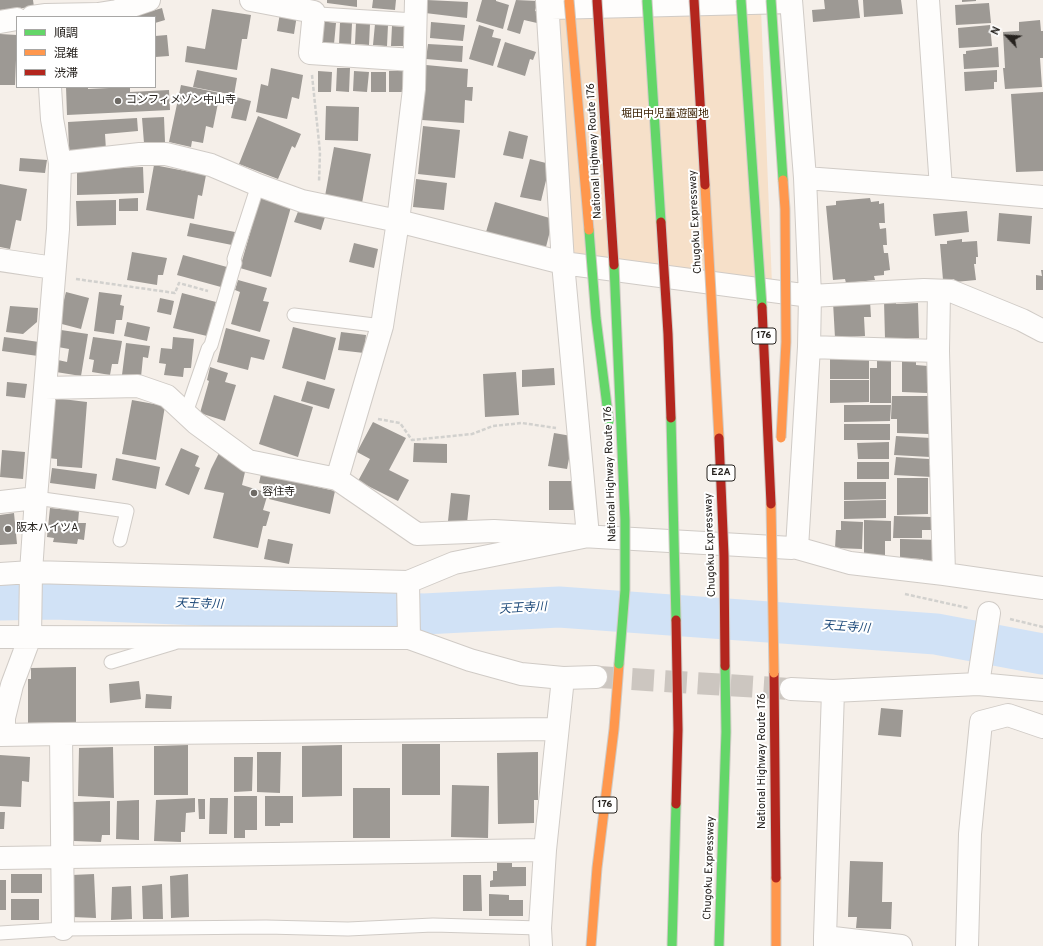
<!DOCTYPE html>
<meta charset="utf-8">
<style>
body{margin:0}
#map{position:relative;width:1043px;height:946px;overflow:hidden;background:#f5efe9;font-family:Overpass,"Noto Sans JP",sans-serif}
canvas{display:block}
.legend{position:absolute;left:16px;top:16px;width:140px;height:72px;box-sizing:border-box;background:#fff;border:1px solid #a8a7a5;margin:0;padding:5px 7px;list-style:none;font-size:12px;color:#26221e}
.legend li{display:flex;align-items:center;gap:8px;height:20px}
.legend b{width:20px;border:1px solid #a8a7a5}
.north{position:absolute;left:987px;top:16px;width:40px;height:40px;-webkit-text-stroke:3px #fff;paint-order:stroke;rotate:295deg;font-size:11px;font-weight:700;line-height:16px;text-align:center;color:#26221e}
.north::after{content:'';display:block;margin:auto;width:14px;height:18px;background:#26221e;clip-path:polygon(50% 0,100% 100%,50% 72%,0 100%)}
</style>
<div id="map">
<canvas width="1043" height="946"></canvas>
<ul class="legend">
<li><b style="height:5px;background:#63d668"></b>順調</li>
<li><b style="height:5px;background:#ff974d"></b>混雑</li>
<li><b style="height:5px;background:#b3261e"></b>渋滞</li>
</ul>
<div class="north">N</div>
</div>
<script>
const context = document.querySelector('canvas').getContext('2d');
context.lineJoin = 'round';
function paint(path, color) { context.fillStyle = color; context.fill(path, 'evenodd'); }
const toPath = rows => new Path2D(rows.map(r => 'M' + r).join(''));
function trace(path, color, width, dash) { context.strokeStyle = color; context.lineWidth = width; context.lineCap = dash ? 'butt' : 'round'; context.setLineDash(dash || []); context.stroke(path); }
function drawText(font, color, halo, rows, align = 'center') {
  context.font = font + ' Overpass,"Noto Sans JP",sans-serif'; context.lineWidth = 4; context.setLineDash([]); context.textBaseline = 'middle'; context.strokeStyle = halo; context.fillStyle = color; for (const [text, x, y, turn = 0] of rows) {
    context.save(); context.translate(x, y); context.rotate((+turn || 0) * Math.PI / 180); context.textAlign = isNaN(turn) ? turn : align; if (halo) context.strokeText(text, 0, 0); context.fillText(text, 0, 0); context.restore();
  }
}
const green = toPath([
 [761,9,772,285,573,260,559,16]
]);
const river = toPath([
 [0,600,54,599,424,614,559,607,936,634,1043,654]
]);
const building = toPath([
 [0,0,33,0,34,7,0,10],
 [327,0,357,0,357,7,327,3],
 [373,0,396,0,395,10,372,8],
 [427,0,468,2,467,18,425,13],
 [482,0,496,0,496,1,509,5,503,29,476,21],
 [516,0,538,1,535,11,540,12,537,23,524,20,520,34,507,30],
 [824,0,858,0,860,18,813,22,812,10,825,9],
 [863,0,901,0,903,14,864,17],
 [962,0,976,0,976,1,962,2],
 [989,3,991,23,956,25,955,5],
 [162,8,165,20,155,23,155,17,132,17],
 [212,9,251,15,247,39,242,39,237,70,185,62,187,46,205,49],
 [280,13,297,15,294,34,277,31],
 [1040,20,1041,31,1043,31,1043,58,1040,58,1042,87,1005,89,1003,68,1005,68,1003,32,1019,31,1019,22],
 [321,21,336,23,334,44,319,43],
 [431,22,465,25,463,41,430,38],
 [340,23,352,23,351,44,339,44],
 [356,23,370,24,369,45,355,44],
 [375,24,388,25,387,46,373,45],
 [479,25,494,30,492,37,501,39,493,66,469,59],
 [990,25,992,46,959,48,958,28],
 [392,26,405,27,403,46,391,46],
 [0,34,17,35,15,85,0,85],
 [167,35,169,56,155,57,155,36],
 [505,42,536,52,533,60,530,59,525,76,497,67],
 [428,44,463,46,462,62,426,59],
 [998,47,999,67,964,69,963,54,966,54,966,51],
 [426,65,468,69,467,87,473,87,472,101,465,100,464,123,422,120],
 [271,68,303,75,299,99,292,97,287,119,256,112,261,84,268,86],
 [337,68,350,68,349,92,336,91],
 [197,70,237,78,234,95,193,87],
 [997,70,997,82,994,82,994,89,965,91,964,72],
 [318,71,332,72,331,92,318,92],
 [354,71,369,72,367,92,353,91],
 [389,71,404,71,404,92,389,92],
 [371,72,386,72,386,92,371,92],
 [181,85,220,93,213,128,206,126,203,143,192,141,191,147,169,142],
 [66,87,88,87,88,89,130,87,130,92,169,90,170,110,67,115],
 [1043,92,1043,171,1016,172,1011,94],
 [236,97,251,101,246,121,231,118],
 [326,106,359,107,358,141,325,140],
 [258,116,301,134,295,148,292,146,278,179,239,164],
 [164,117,165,142,144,143,142,118],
 [137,118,138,131,105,134,106,150,69,152,68,122],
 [423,126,460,130,455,178,418,174],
 [509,131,528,136,523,159,503,155],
 [334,147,371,154,362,203,325,196],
 [20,158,47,160,45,173,19,171],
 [530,159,550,164,541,201,520,197],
 [154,165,206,175,202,196,198,195,194,219,146,210],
 [143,167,144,193,77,195,77,169],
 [416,179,447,183,444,210,413,207],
 [0,184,27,189,21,221,16,220,10,249,0,247],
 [138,198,138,211,119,211,119,199],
 [260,198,291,207,271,277,240,268],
 [870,198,871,202,879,201,879,204,884,203,885,223,879,223,880,229,886,228,887,245,883,245,884,253,888,253,890,270,884,271,884,275,874,276,875,280,846,283,845,279,833,280,826,206,836,205,836,201],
 [116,200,116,225,77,226,76,201],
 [495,202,553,219,546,247,486,232],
 [299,209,325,217,321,230,294,222],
 [967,211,969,232,935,236,933,214],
 [999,213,1032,216,1030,244,997,241],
 [190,223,235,232,232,245,187,236],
 [962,239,962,242,977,241,978,257,976,257,976,264,974,264,976,280,955,282,954,279,943,280,940,244,947,244,947,241],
 [354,243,378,249,374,268,349,262],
 [132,252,167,258,163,275,158,275,157,285,127,280],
 [183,255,227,267,221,287,177,275],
 [1041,270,1043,270,1043,290,1036,290,1036,275,1042,276],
 [238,280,267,288,263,301,269,302,260,332,231,324,240,292,235,290],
 [66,292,89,298,81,329,58,323],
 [99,292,122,295,120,305,124,306,122,320,116,320,114,334,94,331],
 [182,293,216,302,207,336,173,328],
 [160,298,174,301,171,315,157,312],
 [870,301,871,317,864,317,865,336,835,338,833,302],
 [884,301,896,301,896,304,918,303,919,338,885,339],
 [10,306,38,308,37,322,23,334,6,332],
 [127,322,150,327,147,341,124,336],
 [293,327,336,338,325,380,282,368],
 [226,328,270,340,264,360,251,357,248,370,217,362],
 [61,330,88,334,81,376,56,372,58,360,67,362,69,349,58,347],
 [341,332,366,335,364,353,338,350],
 [4,337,39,342,38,356,2,351],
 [93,337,122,341,118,364,112,364,110,375,92,372,94,360,89,359],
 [173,337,194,339,191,368,184,368,183,377,164,375,166,364,159,363,161,348,172,349],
 [126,343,150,346,148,358,143,357,141,377,122,375],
 [869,356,869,379,830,379,830,357],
 [877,360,891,360,891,403,870,403,870,368,877,368],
 [902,360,916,360,916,365,928,366,927,393,902,392],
 [210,367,228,373,225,382,236,385,225,421,200,413,209,381,207,380],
 [554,368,555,385,522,387,522,370],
 [516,372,519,415,485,417,483,374],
 [830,380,869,380,869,402,830,403],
 [307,381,335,389,329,409,301,401],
 [7,382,27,384,25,398,6,396],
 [274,395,313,407,298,457,259,444],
 [892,396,932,396,929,409,929,434,897,433,897,419,891,419],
 [54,398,87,402,82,468,57,466,57,459,48,458],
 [132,400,165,406,156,460,122,454],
 [844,405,891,405,890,421,844,422],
 [373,422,406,438,389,470,409,480,398,501,358,481,370,459,357,452],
 [844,424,890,424,890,440,844,440],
 [554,433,577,437,571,448,567,469,548,466],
 [896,436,931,438,930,457,894,455],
 [889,442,889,459,858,459,857,443],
 [414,443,447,444,447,463,413,462],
 [181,448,199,456,195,466,200,468,189,495,165,485],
 [2,450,25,452,23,479,0,477],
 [219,453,245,472,242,485,268,493,263,510,270,512,266,526,263,526,258,548,213,538,224,493,204,489,211,469],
 [896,457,929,459,929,465,933,465,932,477,894,475],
 [116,458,160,467,156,489,112,480],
 [857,462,889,462,889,479,857,479],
 [52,468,97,474,95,489,50,483],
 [261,474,335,491,330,514,269,499,273,486,259,483],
 [897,478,928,478,928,514,897,515],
 [549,481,580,481,580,510,549,510],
 [844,482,886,482,886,499,844,500],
 [451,493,470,495,467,523,448,521],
 [886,500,886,518,844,519,844,501],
 [50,508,79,511,78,523,86,523,84,540,78,539,77,544,53,542,54,538,47,537],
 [14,513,17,544,0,545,0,515],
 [894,516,932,517,931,530,922,530,922,538,893,538],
 [864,520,891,521,891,541,885,541,885,555,864,555],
 [841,521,863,522,862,549,835,548,836,530,841,530],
 [268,539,293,544,289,564,264,559],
 [900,539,939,540,933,563,923,563,923,559,900,558],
 [76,667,76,722,28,723,28,679,31,679,31,668],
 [139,681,141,699,110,703,109,684],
 [146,694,172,696,171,709,145,708],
 [881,708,903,710,901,737,878,735],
 [402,744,440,744,440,795,402,795],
 [188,745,188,795,154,795,154,746],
 [342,745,342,796,302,797,302,746],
 [113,747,114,798,78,796,79,748],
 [257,752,281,752,280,793,257,792],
 [538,752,538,800,534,800,534,823,498,824,497,753],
 [0,755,30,757,29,782,22,781,21,807,0,806],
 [234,757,253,757,252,791,234,792],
 [452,785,489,786,488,838,451,837],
 [353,788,390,788,390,838,353,838],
 [234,796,257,796,257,830,245,830,245,838,234,838],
 [265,796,293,796,293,823,280,823,280,826,265,826],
 [195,798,195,812,186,813,185,832,181,832,181,842,154,841,156,800],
 [210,798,228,798,227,834,209,834],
 [198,799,205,799,205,819,199,819],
 [139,800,139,840,116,839,117,801],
 [110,801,110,835,102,835,101,842,74,841,73,802],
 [0,812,5,812,4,829,0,829],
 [850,861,883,862,882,902,892,902,891,929,856,928,857,917,848,917],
 [497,863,512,863,512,867,526,867,526,886,490,887,490,881,493,880,493,871,497,871],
 [11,874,42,874,42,893,11,893],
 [94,874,96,918,72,917,72,875],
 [188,874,189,917,171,918,170,876],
 [463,875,481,875,482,911,463,911],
 [0,880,6,880,6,910,0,910],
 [162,884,163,919,143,919,142,886],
 [131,886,132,919,111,920,112,887],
 [489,894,509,895,509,900,523,900,523,916,489,916],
 [11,899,39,899,39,920,11,920]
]);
const streetTunnel = toPath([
 [599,677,791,689]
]);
const path = toPath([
 [312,75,320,152,319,182],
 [76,279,175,293,179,283,208,291],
 [378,419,400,423,412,440,472,434,493,426,522,423,556,428],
 [905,594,968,608],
 [1010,619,1043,627]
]);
const lane = toPath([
 [314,12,319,14,415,20],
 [294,315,382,326],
 [186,413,208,349,211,345,235,263,234,259,258,185],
 [36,498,127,511,120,540],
 [111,662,174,643],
 [0,933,63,929,266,927,348,929,433,925,540,928]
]);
const street = toPath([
 [251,0,314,12,310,53,413,60],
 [791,0,805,178,810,296,924,290,951,291,1022,320,1043,331],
 [551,8,790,2],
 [32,17,46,15,98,14,117,11,149,0],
 [0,22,17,19],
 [60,163,140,154,166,154,211,165,258,185,302,201,398,221,563,263,810,296,809,347,797,548,850,563,944,574],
 [805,178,941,188,928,0],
 [941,188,1043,197],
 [0,260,54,268],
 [939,292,938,351,944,574,1043,588],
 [809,347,938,351],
 [45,388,138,386,167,396,196,423,248,461,337,479,417,534,494,531,792,548],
 [337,479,382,326,398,221,414,89,416,0],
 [0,502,36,498],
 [0,574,31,572,408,582,454,563,588,536,563,263,547,0],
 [408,582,409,638],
 [0,637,409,638,470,660,521,674,563,678,596,677],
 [978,684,989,613],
 [791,689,833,691,978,684,1043,690],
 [4,734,4,718,12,685,30,637,31,572,36,498,58,229,60,163,52,119,50,87],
 [61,734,557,729],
 [0,735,61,734,63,929],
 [0,858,545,850],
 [825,937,833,691],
 [541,946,540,928,545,850,563,678],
 [825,946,825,937,901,946],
 [967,946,970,834,981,722,1008,715,1043,727]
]);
const slow = toPath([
 [776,878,776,946],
 [591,946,597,868,614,729,619,664]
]);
const jam = toPath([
 [774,673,776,878]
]);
const fastBridge = toPath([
 [647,0,661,222],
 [741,0,762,307],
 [771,0,783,180],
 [589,230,596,318,609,422],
 [614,265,625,520,625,590,619,664],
 [671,418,676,620],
 [672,946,676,804],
 [719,946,726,732,725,666]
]);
const slowBridge = toPath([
 [569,0,589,230],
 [705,185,719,438],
 [781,438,786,342,785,209,783,180],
 [771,504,774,673]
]);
const jamBridge = toPath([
 [597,0,614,265],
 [694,0,705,185],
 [661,222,668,334,671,418],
 [762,307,771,504],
 [719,438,724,556,725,666],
 [676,804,678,730,676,620]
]);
const markers = [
 [118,101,4,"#6e6a65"],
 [254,493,4,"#6e6a65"],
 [8,529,4,"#6e6a65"]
];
const shields = [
 [764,336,24],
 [721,473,28],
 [605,805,24]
];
const shieldNames = [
 ["176",764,336],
 ["E2A",721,473],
 ["176",605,805]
];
const poiNames = [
 ["コンフィメゾン中山寺",126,101],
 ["容住寺",262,493],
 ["阪本ハイツA",16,529]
];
const parkNames = [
 ["堀田中児童遊園地",665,115]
];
const streetNames = [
 ["National Highway Route 176",595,151,-93],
 ["Chugoku Expressway",696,222,-93],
 ["National Highway Route 176",611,474,-92],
 ["Chugoku Expressway",711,545,-92],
 ["National Highway Route 176",763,761,-90],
 ["Chugoku Expressway",710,868,-88]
];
const waterNames = [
 ["天王寺川",199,605,2],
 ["天王寺川",523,609,-3],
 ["天王寺川",846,628,4]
];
paint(green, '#f6e0c9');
trace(river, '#d1e2f6', 41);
paint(building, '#9d9994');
trace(streetTunnel, '#ccc6c0', 22, [22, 11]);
trace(lane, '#d0cbc6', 15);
trace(street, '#d0cbc6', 24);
trace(slow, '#d0cbc6', 11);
trace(jam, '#d0cbc6', 11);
trace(path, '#d2d1ce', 2.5, [4, 2]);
trace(lane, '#fefdfc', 13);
trace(street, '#fefdfc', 22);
trace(slow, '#ff974d', 9);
trace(jam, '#b3261e', 9);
trace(fastBridge, '#d0cbc6', 11, []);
trace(slowBridge, '#d0cbc6', 11, []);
trace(jamBridge, '#d0cbc6', 11, []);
trace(fastBridge, '#63d668', 9);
trace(slowBridge, '#ff974d', 9);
trace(jamBridge, '#b3261e', 9);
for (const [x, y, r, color] of markers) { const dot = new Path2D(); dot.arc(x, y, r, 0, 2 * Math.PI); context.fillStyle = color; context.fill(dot); trace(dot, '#fff', 1.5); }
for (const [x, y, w] of shields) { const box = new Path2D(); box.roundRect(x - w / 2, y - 8, w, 16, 3); context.fillStyle = '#fff'; context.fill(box); trace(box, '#26221e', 1); }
drawText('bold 10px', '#26221e', null, shieldNames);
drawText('11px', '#26221e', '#fff', poiNames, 'left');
drawText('11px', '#3e2406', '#fff', parkNames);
drawText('11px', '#26221e', '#fff', streetNames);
drawText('italic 12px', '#1d4979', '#fff', waterNames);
</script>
